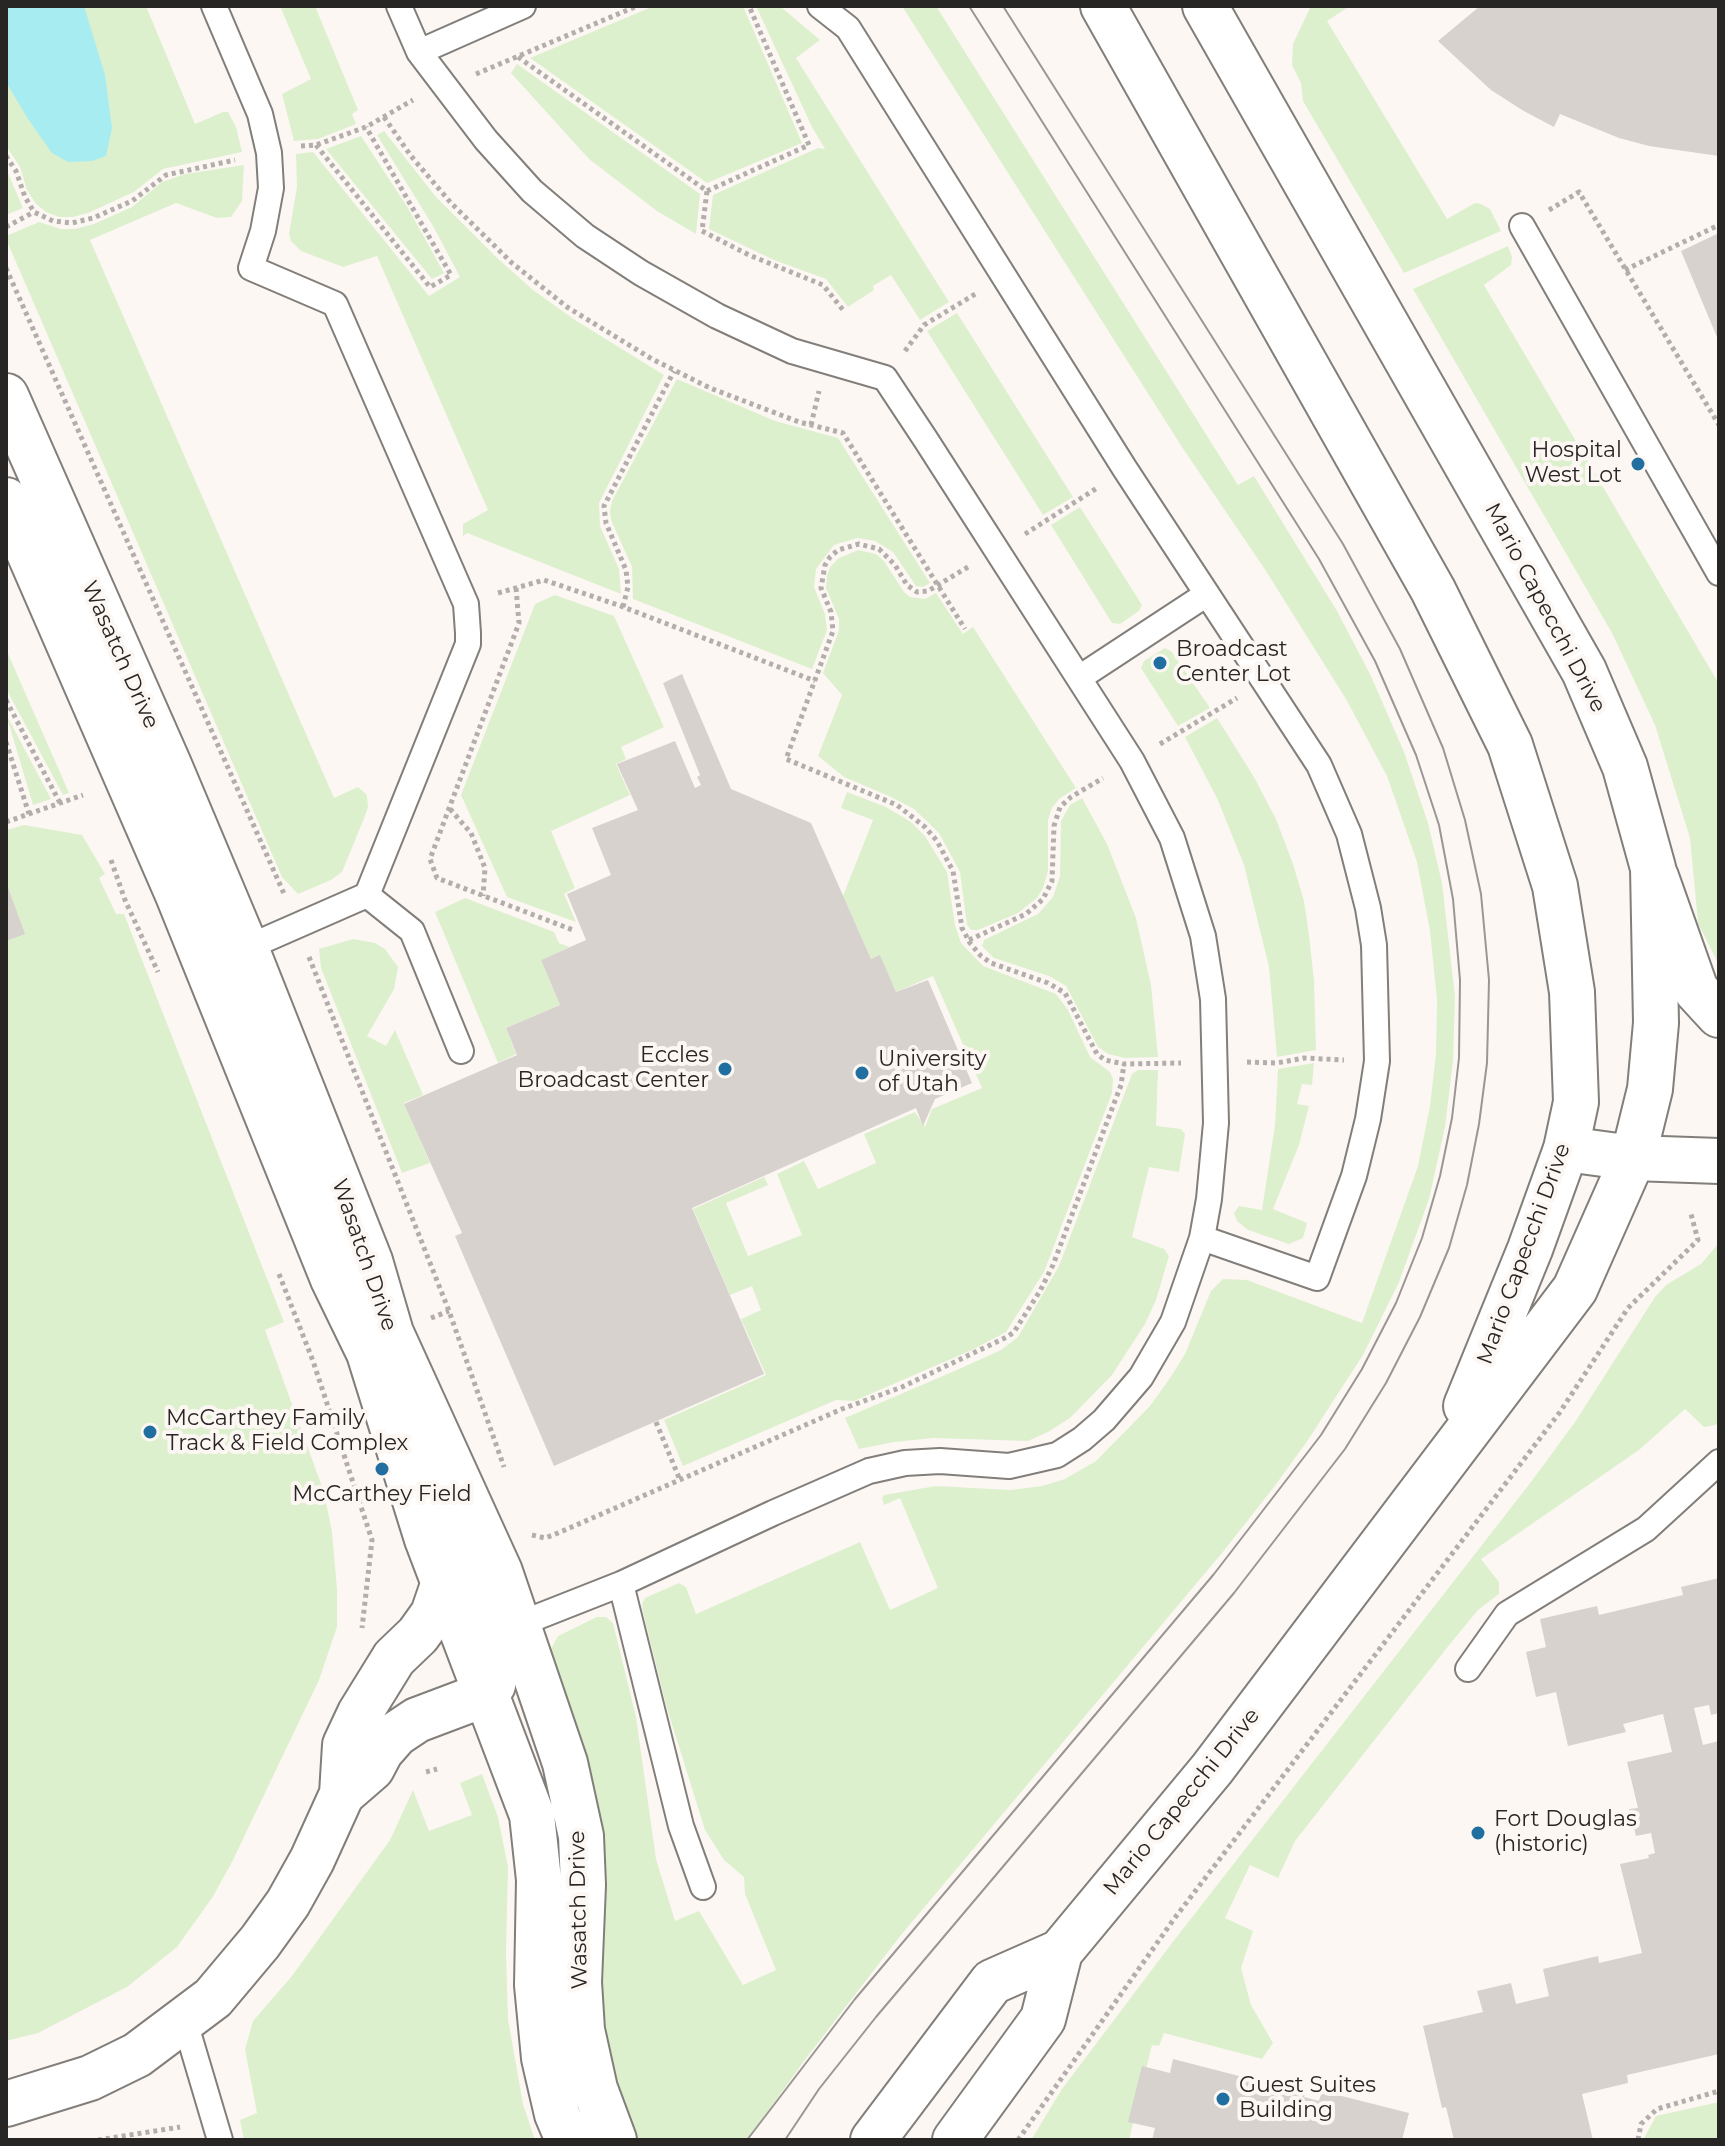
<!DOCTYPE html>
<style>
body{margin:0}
#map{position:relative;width:1725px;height:2146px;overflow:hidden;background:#fdf7f3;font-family:Montserrat,sans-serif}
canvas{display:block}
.frame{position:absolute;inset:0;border:8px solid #282625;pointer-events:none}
</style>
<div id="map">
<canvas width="1725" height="2146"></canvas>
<div class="frame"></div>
</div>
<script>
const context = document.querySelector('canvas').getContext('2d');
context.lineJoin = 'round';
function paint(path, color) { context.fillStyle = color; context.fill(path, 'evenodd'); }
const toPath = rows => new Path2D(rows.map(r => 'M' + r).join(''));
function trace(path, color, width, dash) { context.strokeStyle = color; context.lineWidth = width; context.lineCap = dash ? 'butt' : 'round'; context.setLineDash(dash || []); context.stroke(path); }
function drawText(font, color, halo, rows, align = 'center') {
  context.font = font + ' Montserrat,sans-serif'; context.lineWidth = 8; context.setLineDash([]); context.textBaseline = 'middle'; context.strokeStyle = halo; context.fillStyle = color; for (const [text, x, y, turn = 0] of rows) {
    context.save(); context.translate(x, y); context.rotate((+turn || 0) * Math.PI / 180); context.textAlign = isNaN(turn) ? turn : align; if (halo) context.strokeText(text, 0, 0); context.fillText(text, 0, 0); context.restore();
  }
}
const green = toPath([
 [6,6,146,6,195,124,223,112,228,112,236,127,242,152,163,169,134,192,88,213,73,217,59,217,46,212,36,204,27,190,20,167,6,146],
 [280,6,315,6,358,110,352,114,356,124,318,139,294,141,282,94,311,79],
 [654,6,743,6,802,143,707,183,530,58],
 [756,6,780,6,820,40,796,58,949,302,920,320,891,275,873,286,874,290,848,307,826,279,774,260,709,229,713,195,818,148,825,149,812,127],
 [902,6,936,6,1238,485,1254,476,1337,611,1371,676,1404,752,1428,823,1442,883,1455,996,1453,1061,1445,1127,1429,1199,1399,1282,1363,1355,1308,1440,1274,1487,1222,1553,901,1935,807,2057,747,2140,635,2140,607,2063,550,1658,551,1649,558,1636,597,1617,606,1617,613,1623,636,1717,656,1859,675,1921,699,1911,743,1985,776,1970,745,1894,744,1877,724,1860,705,1830,666,1705,643,1612,642,1604,645,1598,679,1583,686,1587,696,1614,860,1542,890,1610,938,1588,900,1498,884,1505,882,1498,884,1495,936,1486,1011,1490,1042,1486,1065,1479,1096,1461,1150,1406,1170,1378,1185,1354,1211,1291,1223,1279,1247,1280,1362,1323,1418,1166,1430,1106,1436,1053,1437,1000,1430,931,1417,862,1387,776,1346,699,1266,571,1182,447],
 [1311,6,1350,6,1327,21,1447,219,1475,203,1481,204,1490,209,1501,231,1404,273,1303,101,1301,83,1292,65,1293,44],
 [517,64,700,194,696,234,657,211,589,159,511,73],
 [384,131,436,197,495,256,533,290,575,320,664,375,599,503,600,526,619,569,621,594,467,533,463,536,463,524,488,510,377,256,343,267,301,251,291,241,289,234,297,187,296,154,313,152,429,296,460,277,433,226,377,135],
 [361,136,408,208,444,273,432,279,326,149],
 [244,165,242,201,231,217,217,218,176,203,90,240,334,798,358,787,367,795,368,807,365,816,342,872,331,880,298,894,282,877,6,239,6,236,39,222,61,229,75,229,94,224,132,207,162,182,185,174],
 [6,168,23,208,6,215],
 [1508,246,1512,257,1511,265,1484,285,1719,684,1719,965,1698,923,1690,838,1655,725,1612,633,1413,289],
 [957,313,1073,497,1043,515,927,331],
 [677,379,775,421,838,438,930,583,923,587,916,586,893,552,875,541,857,538,834,545,816,569,814,587,825,614,827,630,812,669,633,599,632,567,611,520,610,511,612,501],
 [1080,507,1142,605,1139,611,1120,624,1112,623,1051,525],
 [858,550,876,554,884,561,904,592,910,597,925,599,936,593,963,634,973,627,1076,788,1059,799,1052,808,1048,820,1048,871,1043,888,1037,898,1018,913,978,930,971,930,967,925,960,872,939,833,914,809,889,796,844,777,818,756,842,695,823,673,839,630,839,619,826,588,827,575,831,566,839,558],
 [555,595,614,616,664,727,621,747,626,759,616,764,630,795,551,831,575,888,564,894,576,922,507,897,461,795,535,604],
 [1165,648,1172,652,1210,708,1178,726,1141,668,1144,661],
 [6,649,69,793,63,795,11,698,6,687],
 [6,714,51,799,33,805],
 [1217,718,1254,777,1276,819,1293,864,1304,901,1309,935,1314,981,1316,1050,1277,1057,1269,967,1244,865,1217,798,1185,737],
 [847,792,886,807,911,822,925,836,947,872,955,925,961,943,983,966,1056,994,1068,1010,1090,1057,1110,1072,1113,1079,1112,1093,1044,1272,1006,1332,972,1350,854,1401,836,1400,683,1466,664,1420,766,1375,741,1319,761,1310,752,1286,730,1295,693,1209,764,1177,768,1185,726,1203,748,1256,802,1235,777,1174,804,1161,818,1189,876,1163,864,1134,915,1112,925,1127,932,1109,982,1088,933,976,896,992,880,956,871,959,843,896,873,820,841,808],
 [1082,798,1107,844,1136,918,1151,985,1158,1057,1125,1058,1108,1054,1098,1047,1066,986,1049,976,994,958,982,946,984,940,1038,914,1053,897,1060,876,1061,821,1070,805],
 [24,825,82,835,105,874,99,878,116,914,124,914,284,1322,265,1330,324,1492,332,1532,337,1589,337,1627,319,1680,232,1862,212,1898,177,1947,127,1987,38,2033,6,2041,6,830],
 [465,898,554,932,559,943,570,947,541,960,560,1005,506,1028,516,1054,498,1063,435,912],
 [353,939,375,943,385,949,398,967,394,989,367,1036,386,1046,395,1030,423,1095,404,1103,430,1163,402,1173,321,968,319,949],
 [1314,1063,1312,1085,1302,1084,1297,1104,1309,1106,1299,1145,1273,1209,1307,1223,1303,1238,1289,1244,1248,1230,1237,1221,1234,1213,1239,1206,1262,1210,1275,1125,1278,1069],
 [1138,1070,1158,1070,1156,1126,1181,1129,1185,1134,1179,1172,1149,1167,1132,1237,1164,1249,1169,1256,1156,1300,1145,1324,1112,1375,1070,1418,1048,1432,1028,1441,933,1438,894,1442,859,1449,845,1418,959,1369,1001,1350,1018,1337,1059,1266,1132,1074],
 [1719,1243,1719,1422,1715,1425,1704,1427,1685,1409,1639,1450,1481,1559,1499,1582,1499,1594,1478,1610,1450,1644,1295,1841,1278,1878,1250,1865,1225,1918,1253,1931,1241,1968,1251,2005,1273,2043,1262,2059,1164,2033,1159,2046,1152,2045,1129,2140,1031,2140,1062,2089,1172,1943,1531,1482,1575,1422,1655,1297,1666,1285,1701,1264],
 [482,1774,498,1817,508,1867,506,1953,508,2019,523,2104,535,2140,244,2140,240,2120,257,2113,245,2049,253,2021,292,1976,390,1840,413,1790,429,1831,472,1815,460,1783],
 [1719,2102,1719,2140,1643,2140,1656,2116]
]);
const water = toPath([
 [6,6,84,6,105,75,112,128,106,156,92,161,68,162,52,153,28,119,6,82]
]);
const building = toPath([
 [1480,6,1719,6,1719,156,1649,146,1619,138,1560,114,1554,127,1522,110,1491,90,1438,41],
 [1719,233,1719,342,1681,251],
 [682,674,731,789,811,823,871,959,880,955,896,992,928,980,972,1083,935,1099,923,1126,916,1108,692,1208,764,1374,554,1466,455,1236,462,1233,404,1104,517,1055,506,1028,560,1005,541,960,586,940,567,894,611,875,592,828,638,810,617,764,675,741,695,788,701,785,697,777,700,775,663,683],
 [6,882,25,934,6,941],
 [1719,1578,1719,1713,1711,1715,1709,1705,1694,1708,1703,1745,1719,1741,1719,2054,1627,2075,1628,2083,1582,2094,1593,2140,1454,2140,1446,2107,1442,2108,1423,2026,1483,2012,1477,1991,1511,1983,1516,2004,1549,1996,1543,1969,1598,1956,1599,1963,1642,1953,1620,1864,1649,1858,1648,1855,1655,1853,1651,1833,1636,1836,1629,1809,1638,1808,1627,1762,1672,1752,1663,1714,1623,1724,1626,1732,1568,1746,1556,1692,1536,1697,1526,1652,1546,1647,1540,1619,1597,1606,1599,1615,1683,1595,1681,1587],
 [1173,2059,1305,2093,1304,2097,1319,2101,1322,2091,1409,2113,1402,2140,1152,2140,1155,2128,1128,2122,1142,2066,1170,2073]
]);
const path = toPath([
 [518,57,707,191,702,231,749,255,823,285,843,310],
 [476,74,637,6],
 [384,117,411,156,451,203,512,263,567,307,652,359,710,388,799,422,843,433,965,629],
 [316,145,430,287,451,275,366,127],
 [301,146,316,145,366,127,413,100],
 [6,156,16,171,25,197,34,212,53,221,72,223,93,218,132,201,166,175,235,160],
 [707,191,809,145,749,6],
 [1549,210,1579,192,1719,425],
 [6,227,34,212],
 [6,268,285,896],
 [1625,270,1719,225],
 [905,351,924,325,977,293],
 [811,425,819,391],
 [1025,534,1097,488],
 [968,567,928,591,917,592,907,585,895,565,879,549,859,544,838,550,830,557,825,565,821,588,831,612,833,631,786,759,897,805,925,827,937,841,953,871,962,928,970,943,981,956,991,963,1048,983,1065,993,1097,1054,1105,1060,1124,1064,1181,1063],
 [516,588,519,623,430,859,437,878,573,930],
 [498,593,544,580,618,605,815,681],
 [623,607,628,587,626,570,606,523,604,506,674,371],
 [6,700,60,803],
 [6,742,29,814],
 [1160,744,1237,698],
 [450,809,471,833,485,868,483,896],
 [6,822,83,795],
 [111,860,125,900,158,972],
 [969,940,1026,914,1043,899,1052,881,1054,826,1060,807,1071,797,1103,778],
 [309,957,449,1311,504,1467],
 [1247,1062,1277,1063,1304,1058,1344,1060],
 [279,1274,313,1361,372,1540,362,1628],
 [431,1318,449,1311],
 [656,1422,680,1480],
 [532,1535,545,1538,558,1533,842,1409,902,1387,1007,1337,1014,1332,1040,1291,1053,1265,1121,1085,1124,1064],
 [426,1772,437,1769],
 [98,2140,180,2127],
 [1018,2140,1174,1919,1560,1412,1628,1308,1698,1240,1691,1214],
 [1638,2140,1641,2124,1657,2109,1719,2091]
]);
const service = toPath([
 [214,6,260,114,269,153,271,188,263,231,251,268,335,304,466,604,468,633,468,644,367,895,237,952],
 [399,6,419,52,486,140,532,191,585,236,641,273,717,316,792,351,885,378,926,440,1132,761,1172,838,1203,936,1213,999,1216,1123,1209,1199,1202,1238],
 [419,52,523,6],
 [1522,226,1719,573],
 [1079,678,1207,594],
 [367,895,412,931,461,1051],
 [621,1584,681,1826,703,1887],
 [517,1625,621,1584,773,1513,869,1471,905,1463,940,1461,1009,1466,1057,1455,1082,1439,1104,1420,1141,1377,1173,1322,1202,1238,1317,1278,1354,1176,1368,1119,1377,1061,1374,945,1368,908,1349,834,1319,765,1125,469,848,28,820,6],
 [1468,1669,1507,1614,1646,1529,1719,1462],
 [185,2022,220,2140]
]);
const minor = toPath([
 [1656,877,1696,990,1719,1015],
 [1566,1149,1633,1158,1719,1161],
 [342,1794,372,1768,381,1751,396,1734,417,1720,486,1694,493,1685,495,1674,472,1582,436,1486,434,1434],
 [6,2104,90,2078,137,2055,213,1998,260,1942,288,1903,312,1860,342,1794,345,1745,360,1713,394,1658,418,1635,433,1614,444,1582]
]);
const tertiary = toPath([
 [6,396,169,765,246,948,370,1261,391,1333,500,1572,565,1763,581,1836,583,1885,579,1982,582,2030,595,2089,614,2140],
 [6,500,178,895,333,1279,369,1353,427,1539,532,1815,539,1880,537,1985,544,2058,557,2114,568,2140]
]);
const secondary = toPath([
 [1103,6,1433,590,1510,745,1555,886,1572,992,1576,1102,1566,1149,1530,1249,1466,1406],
 [873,2140,992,1982,1060,1952],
 [955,2140,1043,2019,1060,1952,1212,1769,1575,1289,1633,1158,1650,1089,1656,1023,1653,868,1625,767,1584,671,1205,6]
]);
const tram = toPath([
 [747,2140,855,1999,1214,1574,1321,1435,1362,1369,1396,1303,1422,1238,1440,1176,1452,1118,1459,1058,1460,980,1453,899,1439,825,1416,755,1375,661,1319,559,969,6],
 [785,2140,819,2089,876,2017,1234,1593,1345,1449,1386,1383,1420,1317,1449,1248,1467,1185,1479,1124,1487,1063,1489,980,1481,894,1465,820,1443,748,1400,649,1343,544,1003,6]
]);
const markers = [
 [1638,464,8,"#216fa1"],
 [1160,663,8,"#216fa1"],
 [725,1069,8,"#216fa1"],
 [862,1073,8,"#216fa1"],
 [150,1432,8,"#216fa1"],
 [382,1469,8,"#216fa1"],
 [1478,1833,8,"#216fa1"],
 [1223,2099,8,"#216fa1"]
];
const poiNames = [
 ["Hospital",1622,451,"right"],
 ["West Lot",1622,476,"right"],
 ["Broadcast",1176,650],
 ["Center Lot",1176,675],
 ["Eccles",709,1056,"right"],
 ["Broadcast Center",709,1081,"right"],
 ["University",878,1060],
 ["of Utah",878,1085],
 ["McCarthey Family",166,1419],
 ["Track & Field Complex",166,1444],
 ["McCarthey Field",382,1495,"center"],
 ["Fort Douglas",1494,1820],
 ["(historic)",1494,1845],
 ["Guest Suites",1239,2086],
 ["Building",1239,2111]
];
const streetNames = [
 ["Mario Capecchi Drive",1545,608,62],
 ["Wasatch Drive",120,655,66],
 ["Mario Capecchi Drive",1524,1254,-70],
 ["Wasatch Drive",364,1255,71],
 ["Mario Capecchi Drive",1182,1802,-51],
 ["Wasatch Drive",579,1910,-91]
];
paint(green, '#ddf0ce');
paint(water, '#a6ecf1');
paint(building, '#d7d2ce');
trace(service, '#827e7a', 28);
trace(minor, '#827e7a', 48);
trace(tertiary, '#827e7a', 48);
trace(secondary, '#827e7a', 48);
trace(path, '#b3aeab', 5, [4, 4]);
trace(service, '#fff', 24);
trace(minor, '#fff', 44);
trace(tertiary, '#fff', 44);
trace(secondary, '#fff', 44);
trace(tram, '#9a9693', 2);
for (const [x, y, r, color] of markers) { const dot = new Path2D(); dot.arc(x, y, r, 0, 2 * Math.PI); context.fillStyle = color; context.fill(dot); trace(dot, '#fdf7f3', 3); }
drawText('22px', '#282625', '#fdf7f3', poiNames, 'left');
drawText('22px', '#282625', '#fdf7f3', streetNames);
</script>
